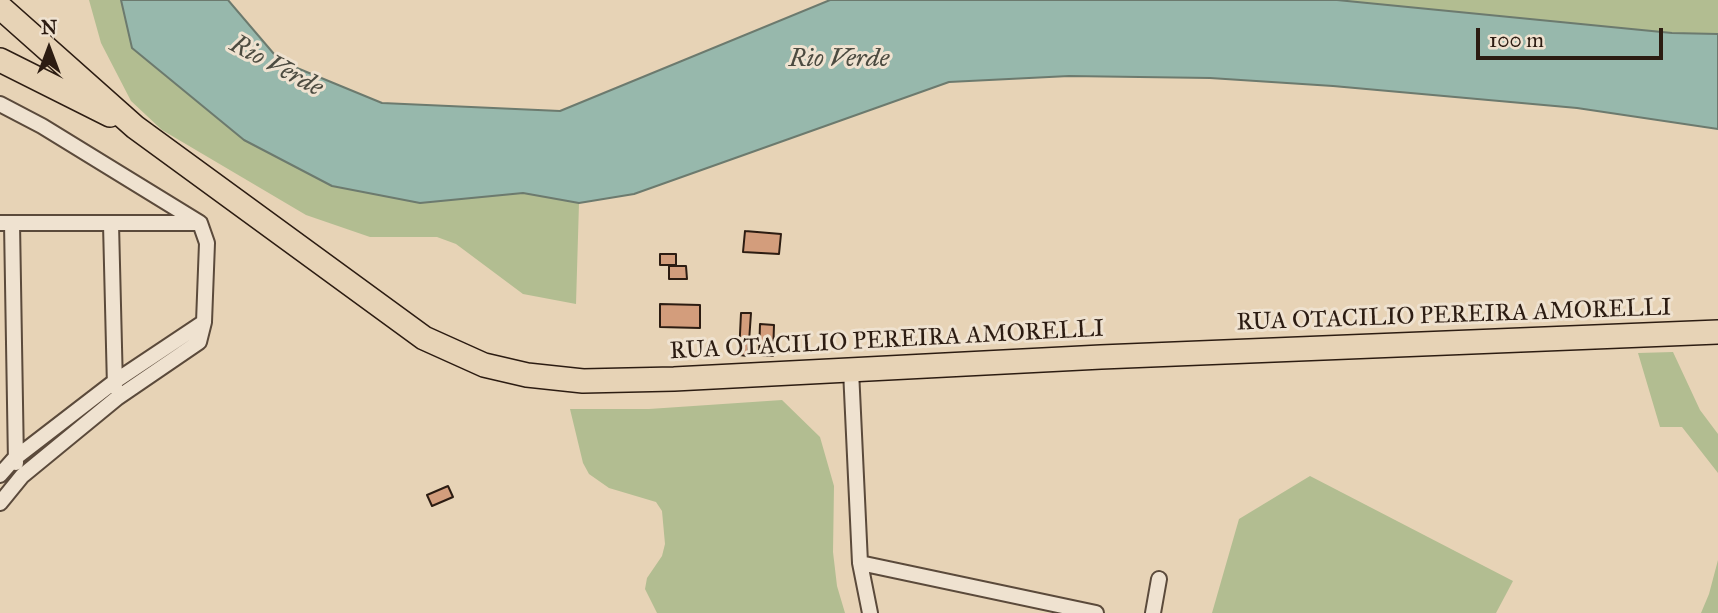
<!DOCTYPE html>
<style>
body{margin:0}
#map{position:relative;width:1718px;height:613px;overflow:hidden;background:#e7d3b6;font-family:"IM FELL Great Primer",serif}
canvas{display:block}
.north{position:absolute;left:14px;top:14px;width:70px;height:70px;-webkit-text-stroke:5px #efe2d0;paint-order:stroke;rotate:0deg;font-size:19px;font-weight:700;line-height:28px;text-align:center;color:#2c1c12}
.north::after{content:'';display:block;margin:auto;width:24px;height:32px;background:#2c1c12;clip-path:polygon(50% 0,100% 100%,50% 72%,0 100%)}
.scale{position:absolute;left:1476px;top:28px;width:187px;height:32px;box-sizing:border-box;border:4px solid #2c1c12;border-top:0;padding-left:9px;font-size:21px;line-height:24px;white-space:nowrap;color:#2c1c12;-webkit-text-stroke:5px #efe2d0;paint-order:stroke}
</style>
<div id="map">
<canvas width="1718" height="613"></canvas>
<div class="north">N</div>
<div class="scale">100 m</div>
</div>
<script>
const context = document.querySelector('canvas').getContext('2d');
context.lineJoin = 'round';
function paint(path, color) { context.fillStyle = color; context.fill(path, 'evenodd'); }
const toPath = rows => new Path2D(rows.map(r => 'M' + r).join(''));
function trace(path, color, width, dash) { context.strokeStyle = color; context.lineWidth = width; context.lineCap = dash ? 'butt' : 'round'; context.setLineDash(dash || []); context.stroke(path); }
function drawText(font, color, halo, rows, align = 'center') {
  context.font = font + ' "IM FELL Great Primer",serif'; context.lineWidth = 6; context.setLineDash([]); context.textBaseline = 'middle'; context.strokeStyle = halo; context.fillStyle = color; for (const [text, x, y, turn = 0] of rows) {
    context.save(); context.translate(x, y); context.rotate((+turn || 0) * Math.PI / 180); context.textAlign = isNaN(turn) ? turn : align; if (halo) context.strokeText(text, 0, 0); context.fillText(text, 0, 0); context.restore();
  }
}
const green = toPath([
 [89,0,121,0,132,48,244,140,420,203,523,193,579,203,576,304,523,294,456,244,437,237,370,237,306,215,162,130,131,101,101,43],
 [1337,0,1718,0,1718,34,1672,33],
 [1673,352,1700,410,1718,434,1718,473,1682,427,1660,427,1638,353],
 [782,400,820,437,834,486,833,552,837,586,845,613,657,613,645,589,647,578,662,556,665,544,662,511,656,502,609,488,589,474,583,463,570,409,649,409],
 [1310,476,1513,581,1496,613,1212,613,1239,519],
 [1718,560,1718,613,1701,613,1709,594]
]);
const water = toPath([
 [121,0,228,0,280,61,382,103,560,111,830,0,1337,0,1672,33,1718,34,1718,129,1577,108,1333,86,1210,78,1069,76,949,82,634,194,579,203,523,193,420,203,332,186,244,140,132,48,121,0]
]);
const building = toPath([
 [745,231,781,234,779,254,743,252,745,231],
 [660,254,676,254,676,265,660,265,660,254],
 [669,266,686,266,687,279,669,279,669,266],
 [660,304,700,305,700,328,660,327,660,304],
 [741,313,751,313,748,356,739,355,741,313],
 [760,324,774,325,773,356,759,355,760,324],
 [448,486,453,497,432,506,427,495,448,486]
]);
const street = toPath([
 [0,104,42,126,200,223],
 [0,223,198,223],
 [12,223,16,463],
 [111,224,115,387],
 [851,370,860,563,870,613],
 [0,475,14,459,114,382,204,322],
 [0,503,22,476,117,398,199,342,204,322,207,243,200,223],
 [860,563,1096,613],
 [1153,613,1159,579]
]);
const primary = toPath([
 [0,7,135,127,424,338,484,365,527,375,583,381,674,379,1101,357,1718,332],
 [0,60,110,115]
]);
const streetNames = [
 ["RUA OTACILIO PEREIRA AMORELLI",1454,316,-2],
 ["RUA OTACILIO PEREIRA AMORELLI",887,341,-3]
];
const waterNames = [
 ["Rio Verde",839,60],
 ["Rio Verde",276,67,28]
];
paint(green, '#b2bd91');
paint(water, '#97b8ac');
trace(water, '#6c7a6e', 2);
paint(building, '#d39d7c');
trace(building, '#2c1c12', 2);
trace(street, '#5b4a3b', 18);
trace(primary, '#2c1c12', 26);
trace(street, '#efe2d0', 14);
trace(primary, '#e7d3b6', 23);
drawText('24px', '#2c1c12', '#efe2d0', streetNames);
drawText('italic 26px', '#4c4b40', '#efe2d0', waterNames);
</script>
